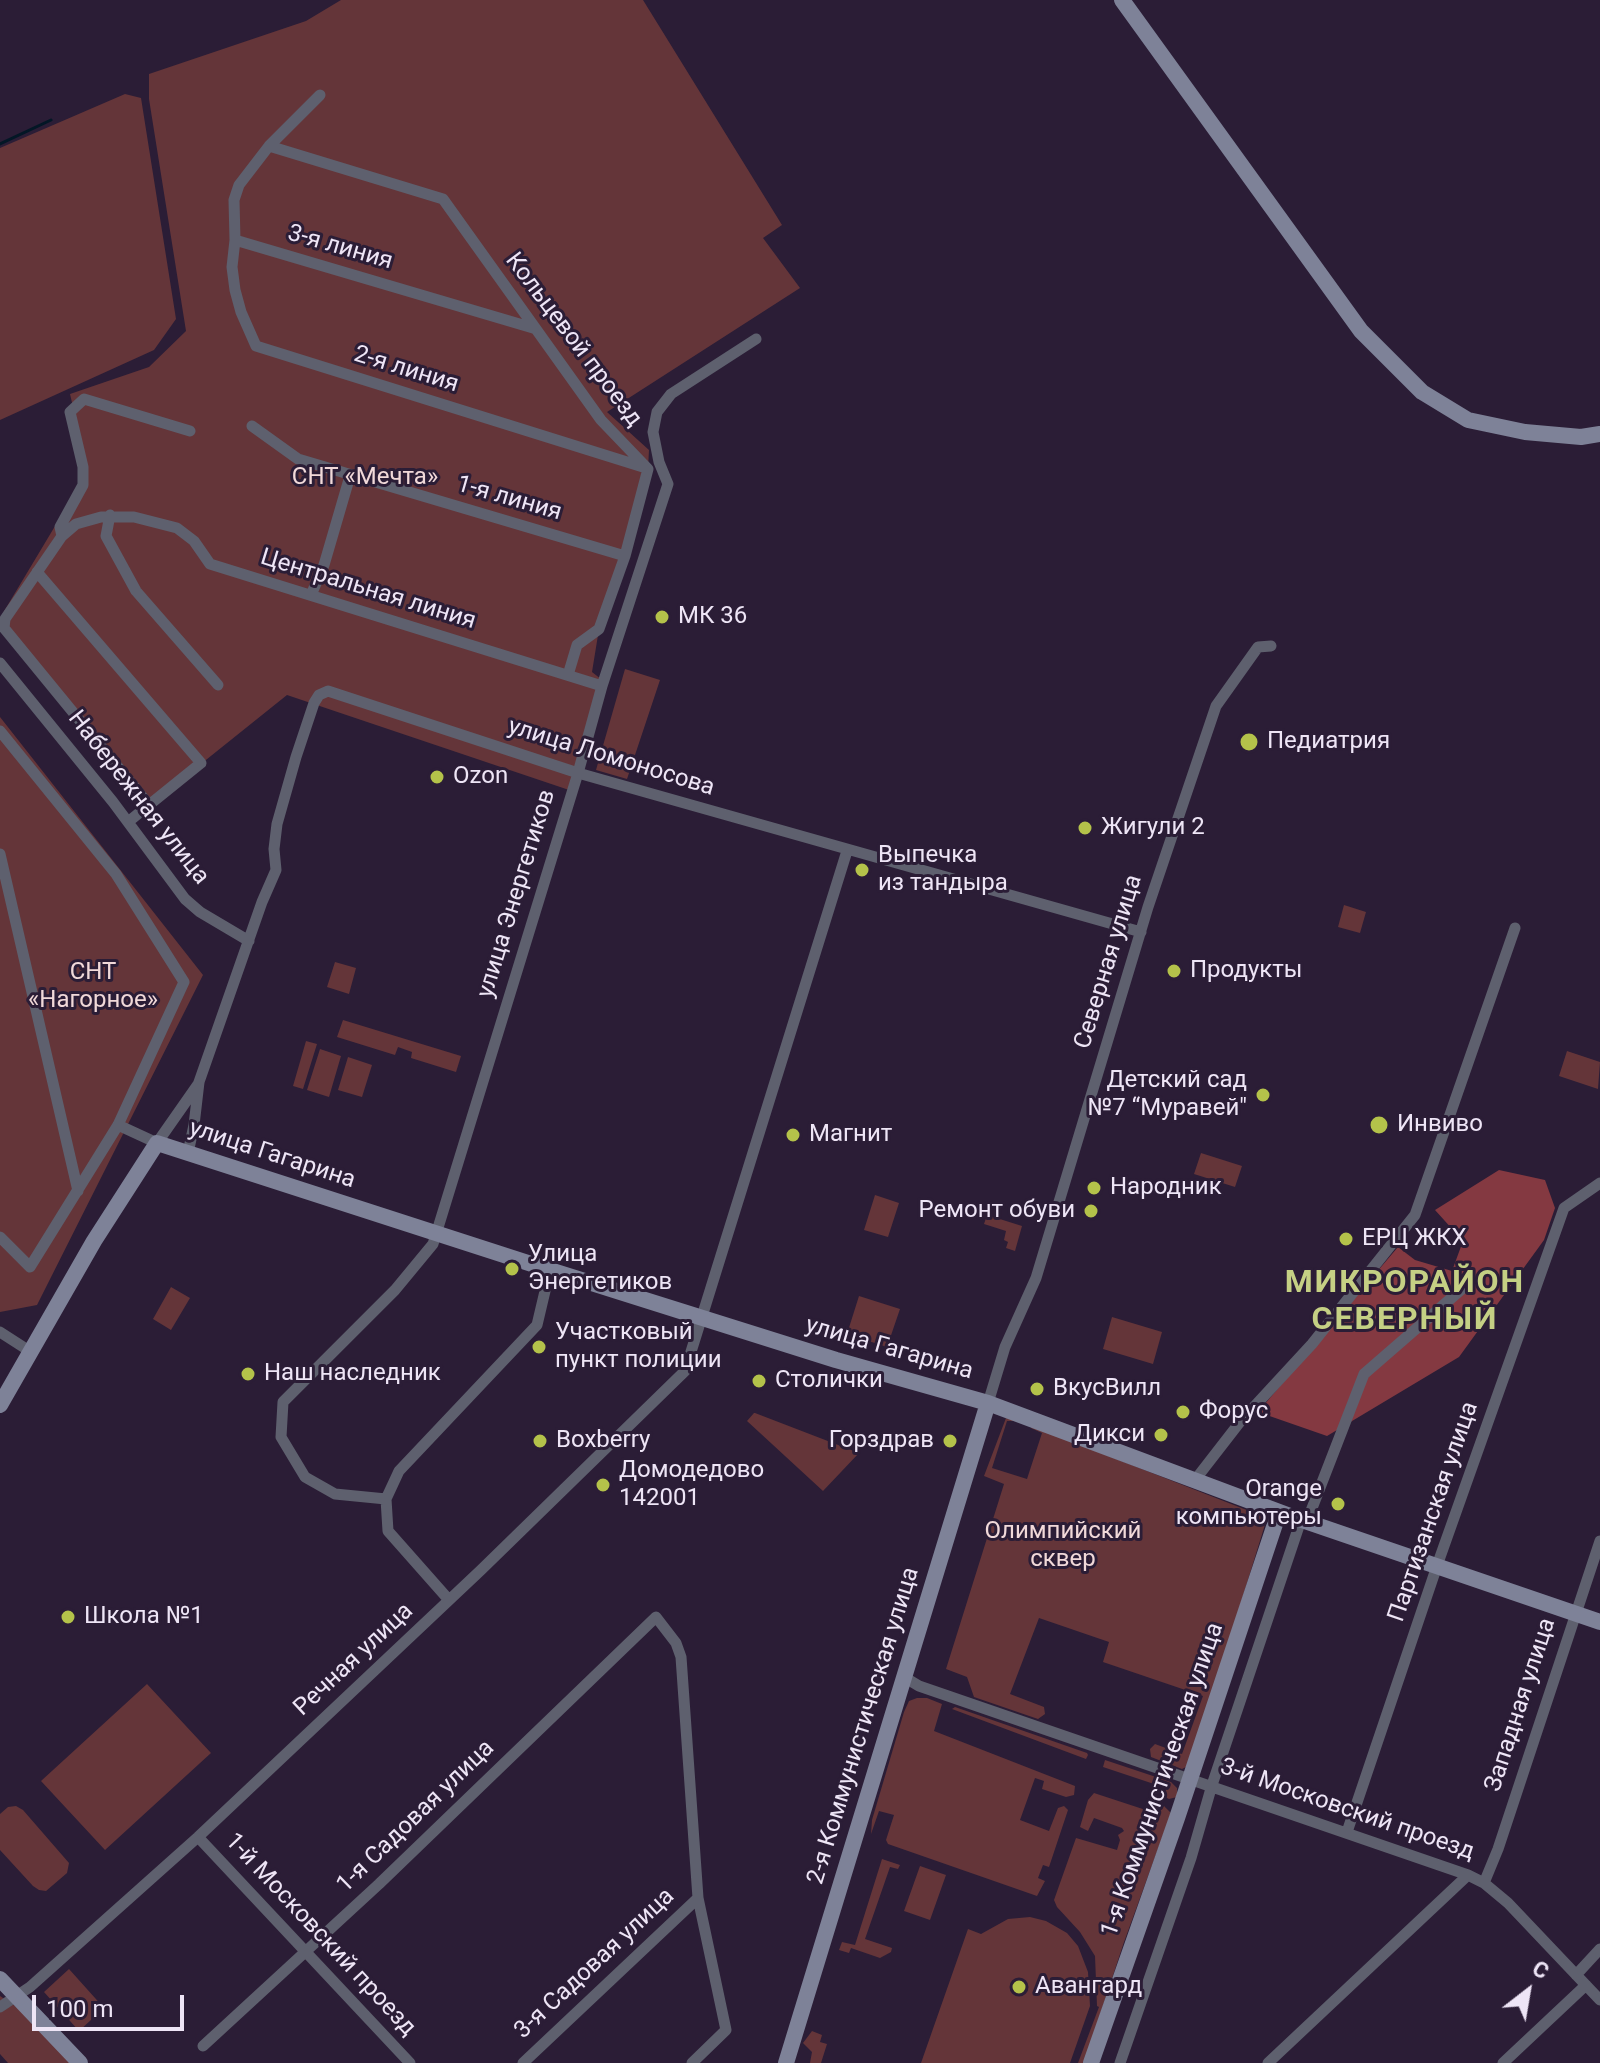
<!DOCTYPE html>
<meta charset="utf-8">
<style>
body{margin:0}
#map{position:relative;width:1600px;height:2063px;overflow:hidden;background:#2b1d36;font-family:Roboto,sans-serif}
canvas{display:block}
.north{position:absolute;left:1488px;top:1951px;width:80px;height:80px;-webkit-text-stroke:6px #2b1d36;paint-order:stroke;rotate:31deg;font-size:22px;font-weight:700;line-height:32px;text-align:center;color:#eee5f6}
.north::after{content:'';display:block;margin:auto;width:28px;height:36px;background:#eee5f6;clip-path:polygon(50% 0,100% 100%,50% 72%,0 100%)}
.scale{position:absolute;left:32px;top:1995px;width:152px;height:36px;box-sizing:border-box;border:4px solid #eee5f6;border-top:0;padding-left:10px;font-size:24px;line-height:28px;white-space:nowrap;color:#eee5f6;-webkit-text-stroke:6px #2b1d36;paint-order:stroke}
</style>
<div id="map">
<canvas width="1600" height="2063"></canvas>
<div class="north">С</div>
<div class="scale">100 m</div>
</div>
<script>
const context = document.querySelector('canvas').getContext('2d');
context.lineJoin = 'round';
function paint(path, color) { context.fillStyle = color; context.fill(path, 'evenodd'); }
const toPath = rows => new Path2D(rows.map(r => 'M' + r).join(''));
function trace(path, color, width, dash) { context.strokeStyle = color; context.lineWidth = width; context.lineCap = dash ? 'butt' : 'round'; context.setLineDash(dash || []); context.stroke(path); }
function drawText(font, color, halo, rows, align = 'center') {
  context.font = font + ' Roboto,sans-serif'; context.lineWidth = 6; context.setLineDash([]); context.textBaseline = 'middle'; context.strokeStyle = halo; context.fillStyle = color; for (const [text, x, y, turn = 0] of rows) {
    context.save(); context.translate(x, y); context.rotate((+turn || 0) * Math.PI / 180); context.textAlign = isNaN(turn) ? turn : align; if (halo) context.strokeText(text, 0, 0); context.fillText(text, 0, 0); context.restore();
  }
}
const green = toPath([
 [341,0,643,0,782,225,763,238,800,288,607,412,649,450,648,469,599,629,592,672,606,683,572,791,287,695,146,808,0,618,88,471,70,394,149,367,186,331,149,99,149,74,306,21],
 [125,94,141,98,176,319,154,350,0,420,0,148],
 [625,669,660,680,627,779,596,770],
 [0,717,203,975,37,1305,0,1312],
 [1344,905,1366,912,1360,933,1338,927],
 [335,962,356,968,349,994,327,987],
 [343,1020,461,1056,456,1072,411,1058,412,1052,398,1047,395,1055,337,1037],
 [306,1041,317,1044,303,1089,293,1086],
 [320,1049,341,1056,329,1097,307,1090],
 [1567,1051,1600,1062,1598,1089,1559,1076],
 [348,1057,372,1065,362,1097,338,1090],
 [1201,1153,1242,1166,1235,1187,1194,1174],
 [875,1195,899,1203,888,1237,864,1230],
 [987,1215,1022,1226,1015,1251,1006,1248,1008,1242,1004,1240,1006,1231,984,1224],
 [171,1287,190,1298,171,1330,153,1319],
 [859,1296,900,1309,887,1347,847,1334],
 [1112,1317,1162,1332,1153,1364,1103,1349],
 [754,1413,755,1413,859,1453,823,1491,747,1421],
 [1006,1418,1016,1421,1007,1421,992,1468,1027,1479,1042,1433,1031,1428,1032,1426,1267,1518,1194,1755,1186,1767,1182,1769,1151,1757,1150,1749,1155,1744,1182,1754,1203,1696,1103,1662,1109,1642,1039,1618,1010,1694,1044,1707,1045,1714,1038,1719,974,1697,967,1677,946,1669,1004,1484,984,1476],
 [147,1684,211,1753,105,1850,41,1781],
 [917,1698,927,1698,942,1704,934,1731,1075,1786,1074,1795,1066,1797,1042,1789,1044,1781,1035,1778,1020,1820,1049,1831,1058,1808,1064,1806,1068,1810,1049,1867,1043,1865,1038,1878,1045,1881,1037,1896,888,1844,886,1840,894,1815,879,1811,871,1834,872,1820,904,1712,909,1701],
 [955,1707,1087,1753,1088,1755,1086,1759,952,1709],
 [1105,1760,1171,1782,1177,1788,1177,1797,1169,1799,1165,1797,1166,1788,1103,1767],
 [1094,1793,1158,1814,1164,1806,1171,1813,1124,1942,1084,2063,1078,2063,1099,2007,1097,2006,1095,1956,1080,1932,1057,1907,1054,1900,1076,1838,1117,1850,1120,1840,1118,1835,1124,1831,1122,1828,1094,1818,1088,1831,1080,1827,1088,1800],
 [16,1806,23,1810,69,1863,67,1873,46,1891,39,1890,33,1886,0,1850,0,1814,8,1807],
 [882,1859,900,1865,898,1869,890,1867,865,1939,892,1948,891,1952,880,1958,851,1948,849,1953,839,1950,842,1942,855,1945],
 [920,1866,946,1875,930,1920,904,1911],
 [1030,1917,1046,1921,1067,1933,1078,1946,1088,1972,1090,2006,1070,2063,921,2063,968,1929,981,1934,1008,1919],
 [69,1969,104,2008,79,2031,44,1992],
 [0,1996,18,2008,71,2063,8,2063,0,2054],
 [812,2031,822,2035,820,2042,827,2044,821,2063,810,2063,812,2052,803,2043]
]);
const forest = toPath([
 [1499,1170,1545,1180,1555,1208,1544,1240,1459,1357,1327,1436,1258,1412,1398,1247,1415,1260,1452,1271,1463,1241,1435,1210]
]);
const stream = toPath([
 [0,144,51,120]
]);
const street = toPath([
 [320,95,269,146,239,185,234,200,235,240,533,328],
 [269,146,443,199,601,420,648,469,625,556,599,629,577,645,568,675],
 [235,240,232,267,235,290,241,312,256,346,643,467],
 [252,426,298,459,625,556],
 [110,515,106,536,136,591,218,685],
 [62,536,60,527,83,485,83,467,70,412,84,399,190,431],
 [37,572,201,763,149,805,4,628,5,619,62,536,76,524,101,517,134,517,177,528,194,541,210,564,602,686],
 [311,595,324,565,350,476],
 [0,663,113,802,185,899,200,912,249,941],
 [0,731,116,874,184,982,118,1125,30,1267,0,1237],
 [128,822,149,805],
 [0,854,78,1191],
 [118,1125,157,1143,199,1083],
 [188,1153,194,1125,199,1082,262,902,276,870,274,849,277,824,296,757,314,703,319,695,328,691,578,773,1141,932],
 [0,1332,31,1352],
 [988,1403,1005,1347,1036,1278,1148,907,1216,706,1258,647,1271,646],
 [1195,1480,1240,1422,1312,1344,1415,1215,1515,928],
 [386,1499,335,1494,305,1477,281,1437,283,1402,395,1290,433,1244,578,773,602,686,668,484,659,462,653,432,657,412,671,394,756,339],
 [449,1600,388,1531,386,1499,399,1471,537,1325,550,1270],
 [904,1677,919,1686,1468,1875,1484,1883,1508,1903,1600,2000],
 [1347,1832,1439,1560,1564,1208,1600,1183],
 [198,1837,410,2063],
 [1484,1883,1498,1849,1600,1541],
 [1576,1975,1600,1949],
 [0,2007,30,1987,198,1837,481,1570,685,1371,847,851],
 [203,2046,379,1884,656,1617,676,1643,681,1657,698,1898,726,2030,692,2063],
 [523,2063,698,1898],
 [1120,2063,1191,1858,1212,1785,1301,1520,1309,1516,1364,1374,1471,1281],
 [1268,2063,1468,1875],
 [1503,2063,1586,1985]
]);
const secondary = toPath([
 [1122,0,1361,331,1422,392,1468,420,1525,432,1581,437,1600,434],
 [0,1405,94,1241,157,1143,550,1270,836,1360,988,1403,1290,1516,1600,1622],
 [0,1979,80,2063],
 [786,2063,988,1403],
 [1091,2063,1177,1818,1279,1512]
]);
const markers = [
 [662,617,8,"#b4c24a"],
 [1249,742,10,"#b4c24a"],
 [437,777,8,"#b4c24a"],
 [1085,828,8,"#b4c24a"],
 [862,870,8,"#b4c24a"],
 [1174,971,8,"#b4c24a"],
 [1263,1095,8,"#b4c24a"],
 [1379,1125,10,"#b4c24a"],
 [793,1135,8,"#b4c24a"],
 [1094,1188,8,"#b4c24a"],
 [1091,1211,8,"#b4c24a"],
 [1346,1239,8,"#b4c24a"],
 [512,1269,8,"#b4c24a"],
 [539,1347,8,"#b4c24a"],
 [248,1374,8,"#b4c24a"],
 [759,1381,8,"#b4c24a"],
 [1037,1389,8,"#b4c24a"],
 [1183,1412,8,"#b4c24a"],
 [1161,1435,8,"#b4c24a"],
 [540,1441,8,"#b4c24a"],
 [950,1441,8,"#b4c24a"],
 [603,1485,8,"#b4c24a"],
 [1338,1504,8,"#b4c24a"],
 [68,1617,8,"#b4c24a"],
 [1019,1987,8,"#b4c24a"]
];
const streetNames = [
 ["3-я линия",340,248,16],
 ["Кольцевой проезд",573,340,53],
 ["2-я линия",406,370,17],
 ["1-я линия",509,499,16],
 ["Центральная линия",368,590,17],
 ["улица Ломоносова",611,758,17],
 ["Набережная улица",138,798,52],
 ["улица Энергетиков",517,894,-73],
 ["Северная улица",1109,962,-73],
 ["улица Гагарина",272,1155,18],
 ["улица Гагарина",889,1349,16],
 ["Партизанская улица",1434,1512,-71],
 ["Речная улица",354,1660,-43],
 ["Западная улица",1521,1705,-72],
 ["2-я Коммунистическая улица",864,1726,-73],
 ["1-я Коммунистическая улица",1163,1780,-71],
 ["3-й Московский проезд",1347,1810,19],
 ["1-я Садовая улица",416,1817,-44],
 ["1-й Московский проезд",320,1935,47],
 ["3-я Садовая улица",595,1964,-43]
];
const parkNames = [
 ["СНТ «Мечта»",365,478],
 ["СНТ",93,973],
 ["«Нагорное»",93,1001],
 ["Олимпийский",1063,1532],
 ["сквер",1063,1560]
];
const poiNames = [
 ["МК 36",678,617],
 ["Педиатрия",1267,742],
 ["Ozon",453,777],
 ["Жигули 2",1101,828],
 ["Выпечка",878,856],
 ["из тандыра",878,884],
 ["Продукты",1190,971],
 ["Детский сад",1247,1081,"right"],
 ["№7 “Муравей\"",1247,1109,"right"],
 ["Инвиво",1397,1125],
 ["Магнит",809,1135],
 ["Народник",1110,1188],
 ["Ремонт обуви",1075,1211,"right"],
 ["ЕРЦ ЖКХ",1362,1239],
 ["Улица",528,1255],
 ["Энергетиков",528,1283],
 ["Участковый",555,1333],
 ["пункт полиции",555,1361],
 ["Наш наследник",264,1374],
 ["Столички",775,1381],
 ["ВкусВилл",1053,1389],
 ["Форус",1199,1412],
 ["Дикси",1145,1435,"right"],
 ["Boxberry",556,1441],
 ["Горздрав",934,1441,"right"],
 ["Домодедово",619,1471],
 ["142001",619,1499],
 ["Orange",1322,1490,"right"],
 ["компьютеры",1322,1518,"right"],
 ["Школа №1",84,1617],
 ["Авангард",1035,1987]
];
const districtNames = [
 ["МИКРОРАЙОН",1405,1284],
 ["СЕВЕРНЫЙ",1405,1321]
];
paint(green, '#643539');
paint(forest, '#843941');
trace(stream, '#031726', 3);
trace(street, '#5e606e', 11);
trace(secondary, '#7e8298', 16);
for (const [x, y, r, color] of markers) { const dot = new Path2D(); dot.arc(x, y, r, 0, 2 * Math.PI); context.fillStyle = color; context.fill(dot); trace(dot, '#2b1d36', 3); }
drawText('24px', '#eee5f6', '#2b1d36', streetNames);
drawText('24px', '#f1d9d9', '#2b1d36', parkNames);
drawText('24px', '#eee5f6', '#2b1d36', poiNames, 'left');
context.letterSpacing = '2px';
drawText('bold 32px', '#c5d084', '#2b1d36', districtNames);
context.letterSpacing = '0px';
</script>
